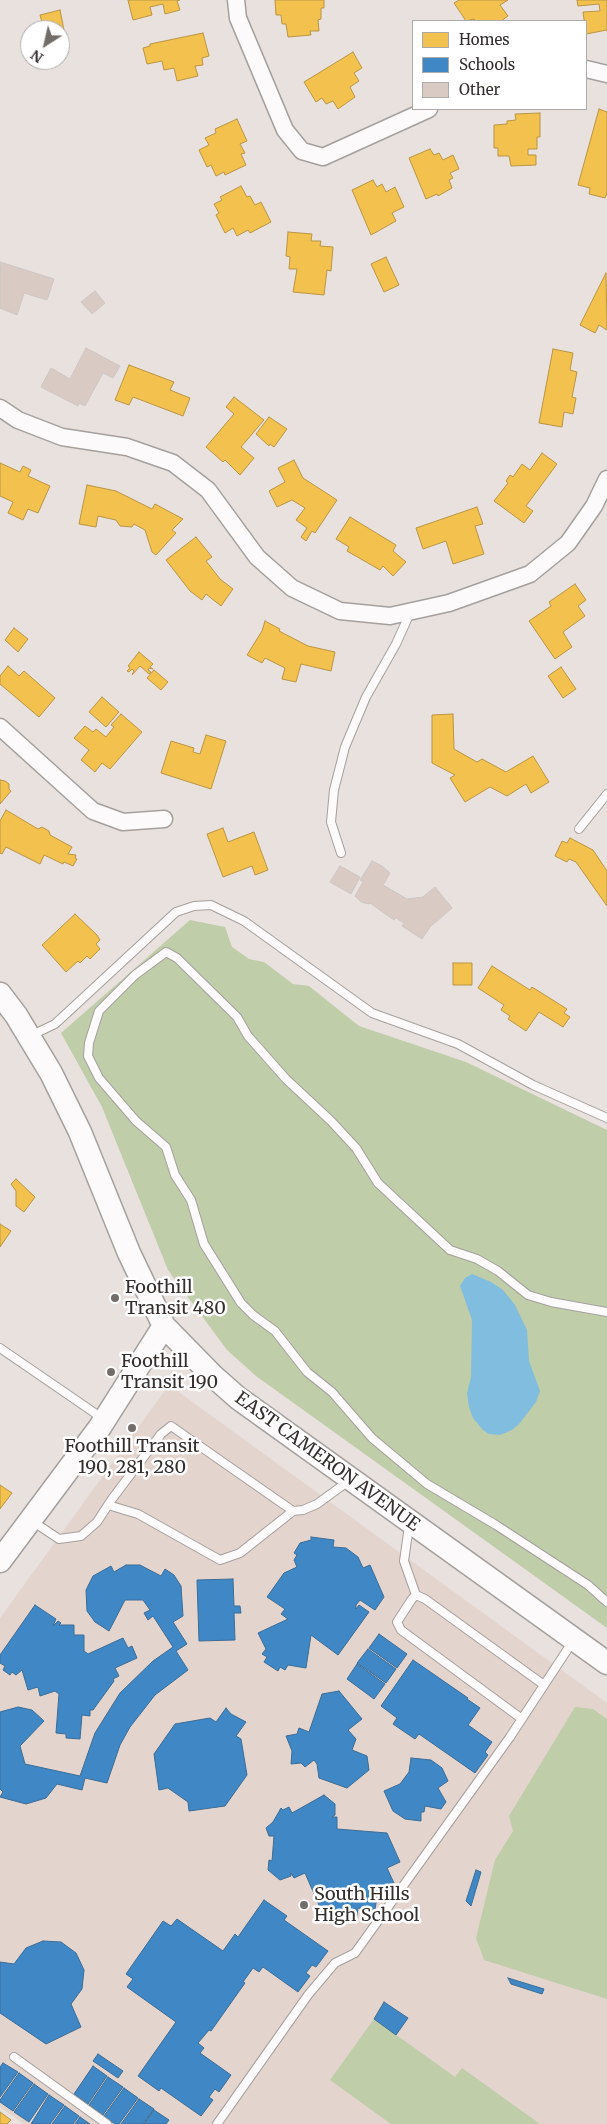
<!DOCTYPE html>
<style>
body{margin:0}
#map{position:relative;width:607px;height:2124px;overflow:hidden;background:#e8e1de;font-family:Merriweather,serif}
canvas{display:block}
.legend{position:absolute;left:412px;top:20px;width:175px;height:90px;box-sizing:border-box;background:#fff;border:1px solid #aeabab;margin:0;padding:6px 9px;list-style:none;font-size:15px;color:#342e2c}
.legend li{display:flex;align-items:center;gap:10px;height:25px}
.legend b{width:25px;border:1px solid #aeabab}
.north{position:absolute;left:20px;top:20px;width:50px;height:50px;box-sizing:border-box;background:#fff;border:1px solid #aeabab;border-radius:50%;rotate:215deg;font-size:14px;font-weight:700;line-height:20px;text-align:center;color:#342e2c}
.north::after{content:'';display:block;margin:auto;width:18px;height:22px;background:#736d6a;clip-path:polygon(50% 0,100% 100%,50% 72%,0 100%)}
</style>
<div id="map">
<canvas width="607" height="2124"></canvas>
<ul class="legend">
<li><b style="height:14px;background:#f2c14e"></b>Homes</li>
<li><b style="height:14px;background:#3f88c5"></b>Schools</li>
<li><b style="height:14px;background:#dacac4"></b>Other</li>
</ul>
<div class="north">N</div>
</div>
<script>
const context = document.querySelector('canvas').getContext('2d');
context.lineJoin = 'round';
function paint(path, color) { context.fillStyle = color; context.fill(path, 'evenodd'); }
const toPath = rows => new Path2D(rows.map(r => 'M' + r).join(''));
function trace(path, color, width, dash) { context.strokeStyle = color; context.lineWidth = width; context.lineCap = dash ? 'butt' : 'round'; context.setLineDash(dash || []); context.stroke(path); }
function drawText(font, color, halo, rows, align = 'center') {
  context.font = font + ' Merriweather,serif'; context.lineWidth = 5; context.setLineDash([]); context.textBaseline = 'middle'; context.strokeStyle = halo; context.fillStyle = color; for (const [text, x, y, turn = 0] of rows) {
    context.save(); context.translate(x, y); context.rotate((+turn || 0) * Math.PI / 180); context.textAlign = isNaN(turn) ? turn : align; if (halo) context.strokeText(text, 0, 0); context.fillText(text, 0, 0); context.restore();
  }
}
const built = toPath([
 [169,1385,607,1703,607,2124,24,2124,0,2107,0,1618]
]);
const green = toPath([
 [190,920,225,927,232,947,249,959,264,962,293,984,309,986,359,1026,466,1062,607,1130,607,1628,256,1376,227,1350,168,1270,102,1107,61,1033],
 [575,1707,593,1709,607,1719,607,1999,484,1960,476,1938,495,1860,513,1831,509,1816],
 [374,2019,455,2077,462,2068,540,2124,391,2124,330,2080]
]);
const water = toPath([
 [472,1274,491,1282,503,1290,515,1305,527,1330,529,1361,540,1391,536,1402,519,1424,512,1430,500,1435,489,1434,483,1430,473,1418,469,1407,467,1393,471,1377,472,1320,460,1286,465,1278]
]);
const homes = toPath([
 [128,0,180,0,177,1,180,10,165,14,163,4,150,7,152,15,133,20,128,0],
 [275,0,324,0,324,8,321,8,321,19,318,20,319,31,310,31,311,35,288,37,286,24,282,24,281,15,276,15,275,0],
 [459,0,508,0,500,5,508,16,501,21,476,21,474,19,466,21,454,3,459,0],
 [577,0,607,0,607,30,586,34,583,12,600,11,599,4,578,6,577,0],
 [60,10,64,30,44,30,40,15,60,10],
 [203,33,209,56,202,58,203,65,195,66,198,76,177,81,174,68,164,70,162,61,147,64,143,48,150,46,150,44,203,33],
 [353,52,362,68,354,73,359,81,350,87,355,97,338,109,333,101,326,104,322,98,316,102,304,82,353,52],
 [599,109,607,112,607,193,605,198,589,194,590,188,578,185,599,109],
 [540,113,540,137,537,137,537,149,528,149,528,155,536,155,536,165,511,166,509,156,498,156,498,148,494,148,494,125,507,124,507,121,516,120,515,114,540,113],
 [237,119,247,141,240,144,245,153,241,154,246,165,225,175,224,172,216,176,211,165,207,167,199,150,209,145,205,138,216,133,215,129,237,119],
 [430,149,434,155,439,153,443,160,453,155,459,169,450,173,453,178,449,180,452,188,438,196,437,194,426,199,409,158,430,149],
 [373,180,377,187,382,184,386,192,395,187,404,207,392,213,396,221,371,235,352,190,373,180],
 [241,186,247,197,250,196,255,205,261,202,271,222,250,233,248,230,237,236,233,228,225,233,216,215,219,213,214,204,222,200,220,197,241,186],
 [288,232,312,234,311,241,321,241,320,246,333,247,331,271,327,270,324,295,293,292,297,269,289,269,290,257,286,256,288,232],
 [386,257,399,285,384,292,371,264,386,257],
 [606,273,607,330,599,325,595,333,580,325,606,273],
 [553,349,573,353,570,370,577,372,572,397,576,398,573,414,564,412,562,427,539,423,553,349],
 [129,365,174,382,170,390,190,398,183,416,133,397,129,405,115,400,129,365],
 [234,397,264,420,241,447,254,458,240,475,225,460,223,462,206,447,234,414,226,407,234,397],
 [269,417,287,429,274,447,270,444,269,446,256,434,269,417],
 [542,453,557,464,526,506,533,511,524,523,494,501,508,483,506,481,510,475,513,477,522,464,530,470,542,453],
 [294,460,303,478,337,500,315,533,312,531,306,541,301,537,307,528,296,520,305,508,292,500,277,507,269,491,285,482,278,468,294,460],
 [0,463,20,472,23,466,31,470,28,476,50,486,38,513,28,509,23,520,8,513,13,502,0,496,0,463],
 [87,485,116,491,152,509,155,504,183,519,172,530,176,533,156,555,152,552,145,530,134,524,132,527,120,526,116,520,98,516,96,527,79,524,87,485],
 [477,507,483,524,475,526,484,554,453,564,446,541,423,549,416,528,477,507],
 [350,517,396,545,393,551,406,562,393,576,383,566,380,570,347,551,349,547,336,539,350,517],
 [196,537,212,557,206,561,220,579,233,589,221,606,206,594,202,600,190,591,166,560,196,537],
 [575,584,586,600,578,606,585,616,563,632,572,647,555,659,529,621,551,606,549,602,575,584],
 [265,621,280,629,279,631,308,646,335,652,331,671,301,664,296,682,282,679,285,668,265,658,262,663,247,655,262,631,265,621],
 [14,628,28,639,18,652,5,640,14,628],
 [139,652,153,664,150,667,153,669,149,668,148,670,151,672,149,674,140,666,132,675,134,671,132,669,129,672,127,671,130,668,128,666,139,652],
 [8,666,19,676,24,671,55,698,39,717,0,684,0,676,8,666],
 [561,667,576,689,563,698,548,676,561,667],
 [154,670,168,682,161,690,147,678,154,670],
 [102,697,119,712,106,727,89,712,102,697],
 [121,714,142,732,110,769,102,763,95,772,81,760,89,750,74,738,85,726,93,732,96,729,106,737,114,727,111,725,121,714],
 [453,714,454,749,477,762,482,759,506,772,533,756,549,782,531,793,526,784,507,796,490,787,465,802,450,778,455,775,432,763,432,715,453,714],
 [206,735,226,741,211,789,161,773,171,741,194,748,193,752,200,754,206,735],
 [0,780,5,781,9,784,9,789,11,791,0,804,0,780],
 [6,810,38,829,42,827,49,831,50,835,72,847,68,854,76,855,75,858,77,859,73,866,64,862,63,864,44,855,40,864,6,847,2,854,0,853,0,821,6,810],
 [223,828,228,842,254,832,268,870,255,875,252,866,223,877,207,834,223,828],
 [570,838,593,850,607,871,607,906,576,862,569,859,567,862,555,856,562,841,567,843,570,838],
 [75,914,97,935,100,940,96,944,100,949,90,959,87,956,80,963,78,961,66,972,42,945,75,914],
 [453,963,472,963,472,985,453,985,453,963],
 [492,966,530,990,532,987,567,1009,564,1013,570,1017,563,1027,539,1012,526,1031,508,1019,510,1016,501,1010,504,1005,478,988,492,966],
 [16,1179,35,1197,24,1212,16,1206,16,1191,11,1184,16,1179],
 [0,1224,11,1231,0,1247,0,1224],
 [0,1485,12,1493,0,1509,0,1485],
 [0,2112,11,2120,7,2124,0,2124,0,2112]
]);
const schools = toPath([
 [311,1537,334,1540,333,1547,346,1548,358,1557,363,1568,370,1565,384,1597,375,1610,360,1600,356,1605,356,1609,359,1605,369,1612,338,1655,311,1635,306,1668,288,1665,285,1670,280,1667,278,1671,264,1662,267,1657,262,1654,266,1649,258,1633,288,1619,281,1614,285,1609,267,1597,284,1573,297,1567,294,1560,297,1555,294,1553,300,1543,311,1540,311,1537],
 [126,1565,140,1565,161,1576,165,1569,174,1575,181,1586,183,1616,173,1622,187,1644,176,1651,188,1670,155,1695,130,1727,120,1745,107,1783,85,1778,82,1790,57,1784,46,1798,26,1804,0,1797,3,1792,0,1789,0,1712,18,1707,32,1710,44,1721,20,1746,25,1764,80,1776,95,1733,120,1693,153,1661,173,1647,153,1616,148,1620,144,1613,150,1610,143,1600,125,1600,109,1631,95,1622,87,1611,86,1590,93,1576,111,1566,114,1572,126,1565],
 [233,1579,234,1606,240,1606,241,1613,234,1613,235,1640,199,1641,197,1580,233,1579],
 [35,1605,56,1619,53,1626,58,1621,61,1623,59,1625,74,1625,74,1635,84,1635,84,1651,88,1654,123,1638,128,1648,132,1646,137,1658,115,1668,119,1676,113,1679,114,1681,93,1710,90,1710,90,1716,82,1715,80,1739,66,1738,66,1734,56,1733,59,1694,55,1691,40,1696,38,1687,28,1690,22,1670,16,1675,12,1672,10,1675,3,1670,5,1666,0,1663,0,1655,35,1605],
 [379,1634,407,1654,397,1668,369,1648,379,1634],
 [368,1649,396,1669,386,1683,357,1663,368,1649],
 [413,1660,468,1698,467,1699,480,1708,468,1725,492,1742,485,1752,488,1755,475,1773,419,1734,415,1739,393,1724,397,1718,381,1706,413,1660],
 [357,1664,385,1684,374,1699,347,1679,357,1664],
 [339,1691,362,1719,348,1730,356,1739,352,1750,367,1756,369,1770,347,1788,319,1778,317,1764,314,1760,305,1767,301,1763,291,1764,292,1751,286,1736,297,1734,299,1728,309,1732,322,1694,339,1691],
 [226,1708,231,1714,246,1722,236,1736,241,1739,247,1775,225,1806,189,1811,188,1802,168,1788,159,1790,154,1754,175,1724,210,1718,216,1722,226,1708],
 [411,1758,431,1760,442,1768,448,1781,438,1788,446,1802,441,1809,425,1806,424,1812,421,1812,421,1821,405,1819,393,1811,384,1791,400,1784,409,1772,411,1758],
 [324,1795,335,1804,335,1815,332,1817,337,1817,337,1829,387,1833,400,1862,387,1868,394,1883,383,1888,378,1897,377,1896,375,1910,358,1908,356,1922,325,1919,305,1873,294,1878,291,1873,291,1876,280,1880,268,1870,269,1860,272,1861,274,1836,269,1836,266,1828,273,1822,281,1808,283,1810,289,1807,292,1813,324,1795],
 [476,1870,481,1872,471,1906,466,1901,476,1870],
 [264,1900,287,1916,284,1920,328,1951,316,1967,312,1965,306,1973,310,1976,298,1992,263,1967,259,1972,253,1968,243,1982,245,1983,211,2031,209,2030,198,2043,204,2048,200,2053,231,2075,219,2092,215,2089,209,2097,213,2100,201,2116,161,2088,159,2091,138,2076,176,2022,127,1987,133,1979,126,1974,163,1921,171,1926,177,1919,223,1951,235,1934,238,1937,264,1900],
 [43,1941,61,1942,76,1953,84,1970,82,1989,71,2004,81,2027,46,2044,0,2013,0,1962,14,1964,26,1948,43,1941],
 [508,1978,544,1989,542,1994,511,1984,508,1978],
 [384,2002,408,2018,396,2035,374,2019,384,2002],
 [98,2054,123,2071,118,2078,93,2061,98,2054],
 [3,2063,18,2072,0,2097,0,2067,3,2063],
 [93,2066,107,2076,88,2104,74,2094,93,2066],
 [19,2073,33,2083,13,2111,0,2102,0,2100,19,2073],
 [108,2077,123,2087,103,2115,89,2105,108,2077],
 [34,2084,48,2094,29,2122,14,2112,34,2084],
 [124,2088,138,2098,119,2124,115,2124,104,2116,124,2088],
 [49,2095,64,2105,50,2124,31,2124,49,2095],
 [139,2099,154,2109,143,2124,121,2124,139,2099],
 [65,2106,79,2116,73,2124,52,2124,65,2106],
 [154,2110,169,2120,166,2124,144,2124,154,2110],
 [80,2117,90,2124,75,2124,80,2117]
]);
const building = toPath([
 [0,262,54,279,47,300,24,293,17,315,0,308,0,262],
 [95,291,105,303,92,314,81,302,95,291],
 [86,348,120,366,113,378,103,373,85,406,79,403,78,406,41,387,51,368,70,379,86,348],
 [372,861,382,866,390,873,383,885,407,899,423,897,435,887,452,908,430,927,422,939,402,926,404,923,396,918,394,920,370,903,369,904,361,902,355,896,363,882,360,880,372,861],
 [340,866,360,877,351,894,330,882,340,866]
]);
const service = toPath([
 [579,829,607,794],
 [341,853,331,822,334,790,345,747,366,697,396,644,410,613],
 [30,1036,55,1024,176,912,194,906,211,905,244,921,372,1013,458,1044,533,1085,607,1118],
 [607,1312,551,1302,528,1295,498,1271,477,1259,450,1250,378,1183,356,1148,331,1121,286,1079,248,1036,237,1017,177,958,166,952,135,975,99,1011,89,1043,88,1056,99,1078,136,1121,166,1147,175,1175,191,1200,204,1244,241,1303,253,1315,275,1331,307,1372,332,1392,372,1438,427,1484,496,1525,588,1585,607,1602],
 [0,1348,102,1418],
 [108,1505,138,1514,220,1560,240,1553,293,1511],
 [32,1521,59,1539,81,1536,97,1522,112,1499,161,1434,171,1426,293,1511,303,1510,317,1504,350,1480],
 [409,1526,404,1561,416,1595],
 [522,1719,401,1630,397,1622,412,1599,416,1595,425,1599,544,1685],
 [14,2057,107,2124],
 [217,2124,308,1995,335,1963,355,1953,510,1737,573,1641]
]);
const minor = toPath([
 [236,0,238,18,285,130,302,151,323,157,429,109],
 [586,69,607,74],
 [0,408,18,420,62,437,127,447,173,463,208,490,257,557,292,588,340,611,390,616,449,603,530,574,568,543,594,506,607,479],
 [0,727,93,811,123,822,164,819]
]);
const secondary = toPath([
 [0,994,16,1015,51,1073,80,1132,129,1253,164,1326,212,1375,238,1398,607,1663],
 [0,1561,100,1427,164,1326]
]);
const markers = [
 [115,1298,5,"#736d6a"],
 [111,1372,5,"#736d6a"],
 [132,1428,5,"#736d6a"],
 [304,1905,5,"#736d6a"]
];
const poiNames = [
 ["Foothill",125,1288],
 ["Transit 480",125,1309],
 ["Foothill",121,1362],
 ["Transit 190",121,1383],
 ["Foothill Transit",132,1447,"center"],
 ["190, 281, 280",132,1468,"center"],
 ["South Hills",314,1895],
 ["High School",314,1916]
];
const streetNames = [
 ["EAST CAMERON AVENUE",327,1462,36]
];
paint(built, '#e3d4cd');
paint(green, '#bfcda9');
paint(water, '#80bdde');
paint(homes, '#f2c14e');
trace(homes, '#b99544', 1);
paint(schools, '#3f88c5');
trace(schools, '#3c6d97', 1);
paint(building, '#dacac4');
trace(building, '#ccc7c4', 1);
trace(service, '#a5a09e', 10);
trace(minor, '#a5a09e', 19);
trace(secondary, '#a5a09e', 25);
trace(service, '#fcfafa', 8);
trace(minor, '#fcfafa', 16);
trace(secondary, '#fcfafa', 22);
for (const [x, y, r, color] of markers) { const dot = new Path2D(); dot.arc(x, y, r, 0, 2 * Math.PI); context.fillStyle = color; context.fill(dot); trace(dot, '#fff', 2); }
drawText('18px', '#342e2c', '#fff', poiNames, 'left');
drawText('18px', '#342e2c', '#fff', streetNames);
</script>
